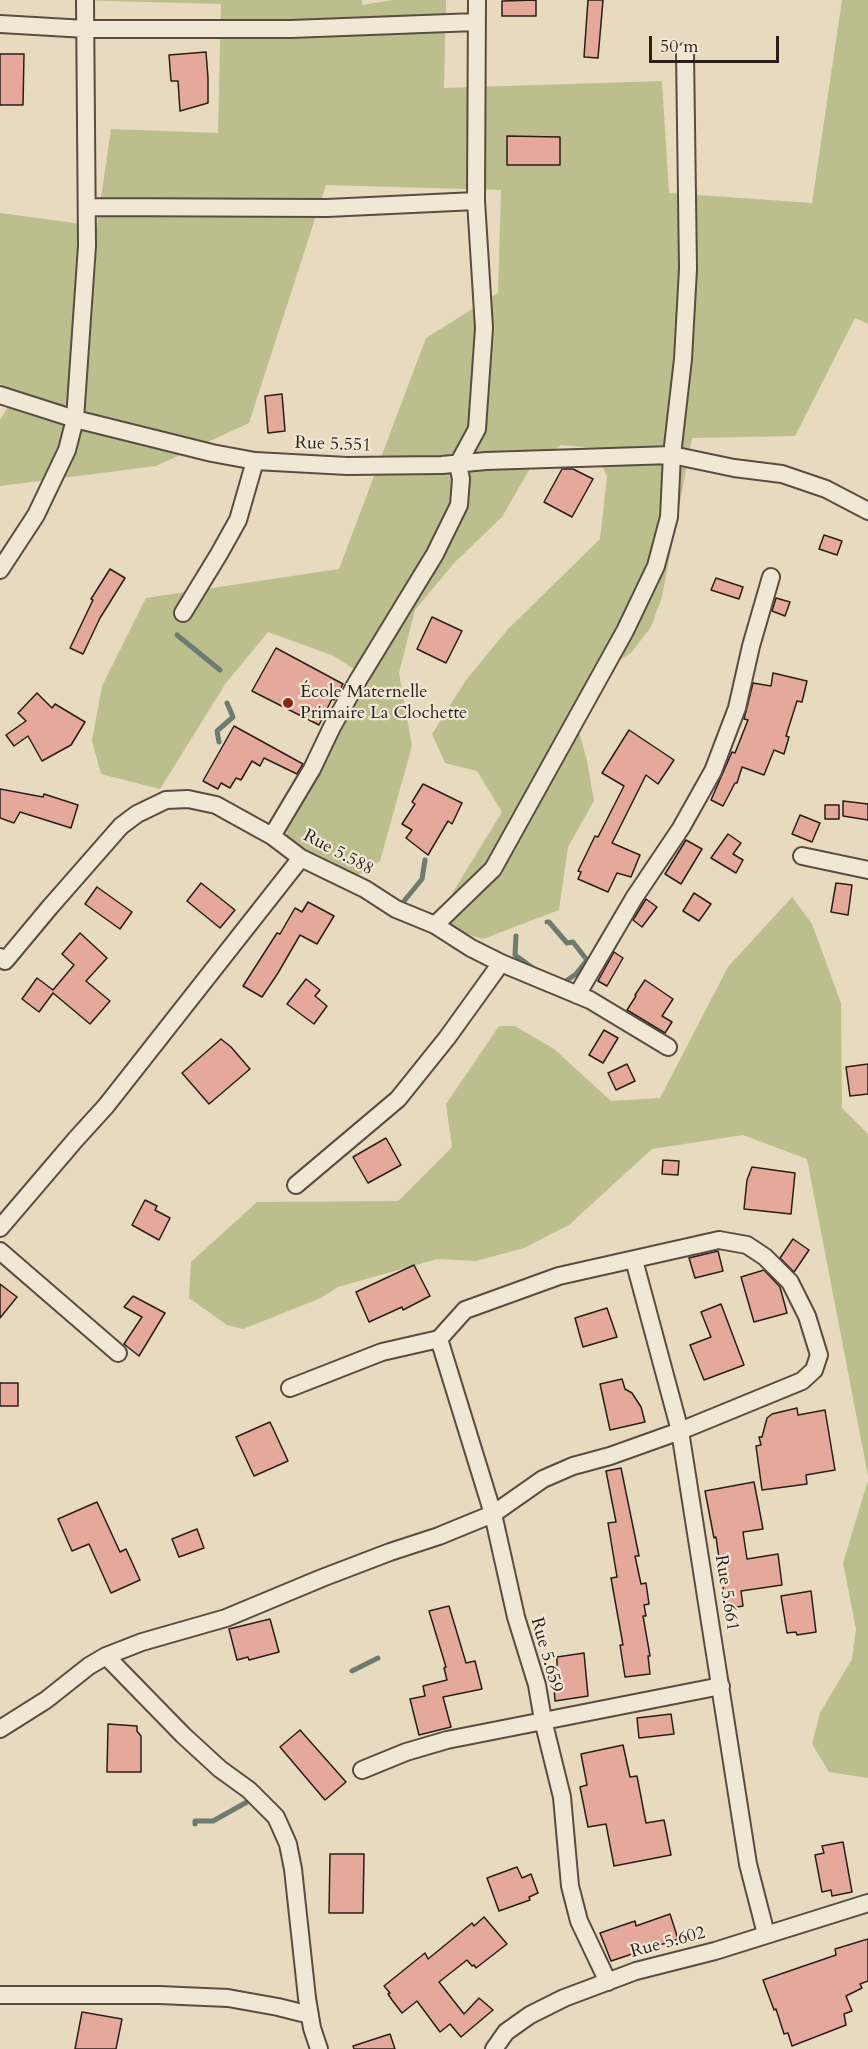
<!DOCTYPE html>
<meta charset="utf-8">
<style>
body{margin:0}
#map{position:relative;width:868px;height:2049px;overflow:hidden;background:#e8dabf;font-family:Cardo,serif}
canvas{display:block}
.scale{position:absolute;left:649px;top:36px;width:130px;height:27px;box-sizing:border-box;border:3px solid #291e18;border-top:0;padding-left:8px;font-size:18px;line-height:21px;white-space:nowrap;color:#291e18;-webkit-text-stroke:4px #f0e7d5;paint-order:stroke}
</style>
<div id="map">
<canvas width="868" height="2049"></canvas>
<div class="scale">50 m</div>
</div>
<script>
const context = document.querySelector('canvas').getContext('2d');
context.lineJoin = 'round';
function paint(path, color) { context.fillStyle = color; context.fill(path, 'evenodd'); }
const toPath = rows => new Path2D(rows.map(r => 'M' + r).join(''));
function trace(path, color, width, dash) { context.strokeStyle = color; context.lineWidth = width; context.lineCap = dash ? 'butt' : 'round'; context.setLineDash(dash || []); context.stroke(path); }
function drawText(font, color, halo, rows, align = 'center') {
  context.font = font + ' Cardo,serif'; context.lineWidth = 4.5; context.setLineDash([]); context.textBaseline = 'middle'; context.strokeStyle = halo; context.fillStyle = color; for (const [text, x, y, turn = 0] of rows) {
    context.save(); context.translate(x, y); context.rotate((+turn || 0) * Math.PI / 180); context.textAlign = isNaN(turn) ? turn : align; if (halo) context.strokeText(text, 0, 0); context.fillText(text, 0, 0); context.restore();
  }
}
const green = toPath([
 [73,0,362,0,362,5,393,0,446,0,444,88,662,81,669,193,812,203,842,0,868,0,868,324,855,318,795,436,692,438,662,597,651,627,631,653,602,670,577,724,587,761,594,801,568,847,559,910,483,939,453,930,442,910,502,812,477,771,445,763,432,734,466,680,508,629,600,539,607,477,595,448,561,445,533,463,502,517,454,563,415,610,399,673,412,746,380,861,355,877,287,843,286,807,313,761,371,680,334,656,268,632,226,683,160,789,101,774,92,741,102,686,146,598,339,569,426,338,498,293,501,190,326,185,249,423,156,466,0,486,0,420,11,402,0,383,0,213,97,226,111,129,218,133,221,4],
 [792,897,812,924,841,1003,842,1108,868,1134,868,1476,807,1159,743,1135,652,1149,569,1225,524,1248,476,1261,437,1259,338,1287,321,1298,243,1329,227,1325,189,1298,191,1262,257,1202,398,1201,452,1147,446,1104,499,1026,515,1026,554,1049,611,1101,660,1098,728,967],
 [868,1480,868,1778,829,1772,812,1744,820,1713,852,1659,856,1629,843,1563]
]);
const stream = toPath([
 [177,635,220,670],
 [219,742,217,731,233,717,227,703],
 [400,906,422,879,425,860],
 [547,922,549,922,567,943,573,942,587,960,576,974,566,981,560,983],
 [516,936,515,955,537,971],
 [352,1671,378,1658],
 [195,1824,195,1821,213,1821,247,1802]
]);
const building = toPath([
 [536,0,536,16,502,16,502,1,536,0],
 [588,0,603,0,598,58,584,57,588,0],
 [206,52,208,78,208,103,180,111,178,81,171,81,169,55,206,52],
 [0,54,24,54,23,105,0,105,0,54],
 [507,136,560,137,560,165,507,165,507,136],
 [282,394,285,431,268,433,265,396,282,394],
 [562,469,573,469,593,479,572,517,544,502,562,469],
 [824,535,842,541,837,555,819,549,824,535],
 [110,569,125,578,100,618,83,654,70,648,93,600,91,599,110,569],
 [716,578,743,587,739,599,711,590,716,578],
 [776,598,790,602,785,616,772,611,776,598],
 [432,617,462,631,446,663,417,649,432,617],
 [276,648,343,684,334,700,332,699,319,725,252,691,276,648],
 [773,673,807,681,802,702,797,701,786,736,789,737,784,754,774,750,764,775,742,767,737,783,735,783,723,806,711,800,732,752,735,753,748,720,744,719,753,683,771,686,773,673],
 [37,693,52,708,55,704,85,722,71,745,42,761,28,736,14,746,6,735,26,721,18,713,37,693],
 [234,726,303,764,297,774,264,758,260,766,252,761,241,780,236,778,230,788,221,783,218,789,203,781,234,726],
 [629,730,674,760,658,784,646,775,612,843,640,855,631,877,617,873,608,892,578,879,581,872,578,871,595,836,598,837,624,786,602,773,629,730],
 [423,784,462,803,452,824,448,821,428,855,406,838,412,830,402,824,415,804,412,802,423,784],
 [0,789,43,797,44,794,78,805,71,828,20,812,14,823,0,818,0,789],
 [843,801,868,804,868,820,843,816,843,801],
 [825,805,839,805,839,819,825,819,825,805],
 [800,815,820,823,812,842,792,834,800,815],
 [728,834,741,843,733,854,743,860,736,873,711,858,728,834],
 [686,840,702,849,681,884,665,874,686,840],
 [201,883,235,910,220,928,187,901,201,883],
 [836,883,852,885,848,915,831,912,836,883],
 [97,887,132,912,120,929,85,904,97,887],
 [694,893,711,904,699,921,683,911,694,893],
 [646,899,657,907,642,927,633,920,646,899],
 [308,902,334,916,317,944,300,935,278,973,262,997,243,986,277,933,280,934,295,908,302,912,308,902],
 [80,933,107,958,86,981,110,1001,90,1024,53,993,39,1012,22,999,37,978,53,990,74,965,62,954,80,933],
 [614,952,623,958,607,986,598,981,614,952],
 [306,979,320,990,315,996,327,1006,314,1024,287,1004,306,979],
 [645,980,673,999,662,1016,672,1022,665,1033,627,1010,636,996,635,995,645,980],
 [604,1030,618,1038,603,1063,589,1055,604,1030],
 [221,1039,231,1047,250,1069,209,1104,182,1073,221,1039],
 [627,1064,635,1081,616,1090,608,1073,627,1064],
 [868,1064,868,1094,850,1096,846,1067,868,1064],
 [386,1138,401,1165,368,1183,353,1157,386,1138],
 [663,1160,679,1161,678,1175,662,1174,663,1160],
 [752,1167,795,1173,791,1214,744,1209,747,1180,752,1167],
 [145,1200,157,1206,155,1210,170,1218,159,1240,132,1225,145,1200],
 [793,1239,809,1250,794,1272,780,1258,793,1239],
 [718,1251,723,1271,695,1278,689,1258,718,1251],
 [414,1265,430,1296,403,1310,402,1307,369,1322,356,1292,414,1265],
 [764,1270,780,1287,787,1313,754,1322,741,1277,764,1270],
 [0,1284,17,1297,0,1318,0,1284],
 [133,1296,165,1313,139,1356,124,1344,142,1317,124,1307,133,1296],
 [721,1304,744,1365,704,1380,690,1345,711,1337,701,1312,721,1304],
 [607,1308,617,1337,583,1347,575,1318,607,1308],
 [622,1379,625,1389,632,1393,641,1407,645,1422,610,1430,600,1384,622,1379],
 [0,1383,18,1383,18,1406,0,1406,0,1383],
 [797,1408,798,1415,825,1410,835,1470,806,1475,807,1484,762,1490,756,1446,761,1445,759,1437,762,1437,767,1418,772,1414,797,1408],
 [270,1422,288,1461,254,1476,236,1437,270,1422],
 [621,1468,639,1556,635,1556,641,1584,646,1583,649,1604,644,1605,646,1616,643,1616,650,1656,648,1656,650,1674,625,1677,620,1645,623,1645,611,1578,617,1577,608,1523,616,1522,606,1471,621,1468],
 [754,1482,763,1529,743,1532,747,1559,778,1554,782,1585,741,1591,743,1606,726,1609,716,1537,714,1538,705,1491,754,1482],
 [97,1502,120,1552,126,1549,140,1580,111,1593,89,1544,72,1551,58,1519,97,1502],
 [197,1529,204,1548,179,1557,172,1539,197,1529],
 [811,1591,816,1632,797,1635,796,1632,787,1633,781,1596,811,1591],
 [449,1606,466,1663,475,1661,482,1689,443,1697,451,1727,419,1735,410,1699,425,1696,423,1686,447,1680,444,1668,446,1667,429,1611,449,1606],
 [270,1619,279,1652,249,1660,248,1657,237,1660,229,1629,270,1619],
 [584,1653,588,1696,555,1701,554,1687,548,1666,557,1666,557,1657,584,1653],
 [671,1714,674,1734,639,1738,637,1718,671,1714],
 [108,1724,137,1726,137,1731,141,1736,141,1772,107,1772,108,1724],
 [300,1730,346,1782,325,1800,280,1747,300,1730],
 [623,1745,630,1777,637,1776,646,1823,664,1820,671,1855,614,1866,606,1824,588,1827,580,1787,587,1785,581,1754,623,1745],
 [843,1842,852,1892,832,1896,831,1890,822,1892,815,1855,824,1853,822,1846,843,1842],
 [330,1854,364,1854,363,1913,329,1913,330,1854],
 [517,1867,522,1878,531,1874,538,1893,529,1897,530,1900,499,1911,487,1878,517,1867],
 [670,1914,678,1939,611,1961,600,1933,635,1921,636,1926,670,1914],
 [484,1917,507,1944,476,1968,474,1965,472,1966,467,1960,439,1982,464,2014,479,1998,493,2010,461,2037,450,2024,440,2032,417,2001,402,2013,392,2000,388,1994,390,1993,384,1986,425,1953,428,1959,472,1923,474,1926,484,1917],
 [868,1939,868,1981,860,1984,862,1988,846,1996,852,2011,844,2014,846,2025,792,2046,788,2033,784,2034,776,2009,774,2010,763,1980,836,1955,835,1949,868,1939],
 [82,2012,122,2019,116,2049,75,2049,82,2012],
 [390,2034,395,2049,354,2049,353,2046,390,2034]
]);
const street = toPath([
 [0,24,86,29,291,29,476,22],
 [88,207,327,208,476,201],
 [0,395,75,419,212,453,255,461,347,466,442,465,486,461,672,455,734,468,782,474,826,489,868,511],
 [0,570,36,515,67,450,75,419,87,246,85,0],
 [183,613,219,554,238,520,255,461],
 [272,836,312,769,332,727,357,682,435,554,459,505,461,479,458,464,477,429,484,328,476,201,477,0],
 [802,856,868,870],
 [435,925,493,869,625,631,656,566,669,517,672,455,683,359,688,269,685,52],
 [0,957,5,961,50,907,121,826,137,814,166,800,188,799,216,805,272,836,301,858,365,889,396,909,435,925,471,948,501,963,590,1000,668,1047],
 [577,995,634,898,681,828,713,771,737,708,751,646,771,577],
 [296,1185,398,1099,447,1038,501,963],
 [0,1228,76,1139,106,1106,301,858],
 [0,1251,118,1353],
 [634,1260,680,1431,748,1864,766,1934],
 [439,1339,493,1514,516,1617,537,1685,543,1720,562,1797,570,1886,579,1921,608,1982],
 [106,1656,183,1735,220,1769,249,1790,276,1817,288,1844,293,1869,307,1998,312,2028,319,2049],
 [0,1729,46,1700,89,1666,106,1656,142,1642,226,1618,322,1578,390,1552,439,1536,473,1522,493,1514,543,1479,573,1466,610,1456,680,1431,802,1381,814,1370,819,1355,807,1316,790,1282,765,1257,747,1245,719,1240,559,1276,465,1310,439,1339,382,1352,290,1388],
 [362,1770,406,1752,447,1740,721,1686],
 [0,1995,159,1995,228,1998,278,2007,310,2015],
 [494,2049,506,2032,530,2015,564,1998,636,1971,715,1951,868,1903]
]);
const markers = [
 [288,703,6,"#8f2418"]
];
const streetNames = [
 ["Rue 5.551",333,445,2],
 ["Rue 5.588",338,853,28],
 ["Rue 5.661",726,1593,81],
 ["Rue 5.659",546,1655,74],
 ["Rue 5.602",668,1943,-15]
];
const poiNames = [
 ["École Maternelle",300,693],
 ["Primaire La Clochette",300,714]
];
paint(green, '#bcbe8e');
trace(stream, '#6c7c71', 5);
paint(building, '#e5a99b');
trace(building, '#291e18', 1.5);
trace(street, '#594d42', 20);
trace(street, '#f0e7d5', 16);
for (const [x, y, r, color] of markers) { const dot = new Path2D(); dot.arc(x, y, r, 0, 2 * Math.PI); context.fillStyle = color; context.fill(dot); trace(dot, '#f0e7d5', 2); }
drawText('18px', '#291e18', '#f0e7d5', streetNames);
drawText('18px', '#291e18', '#f0e7d5', poiNames, 'left');
</script>
